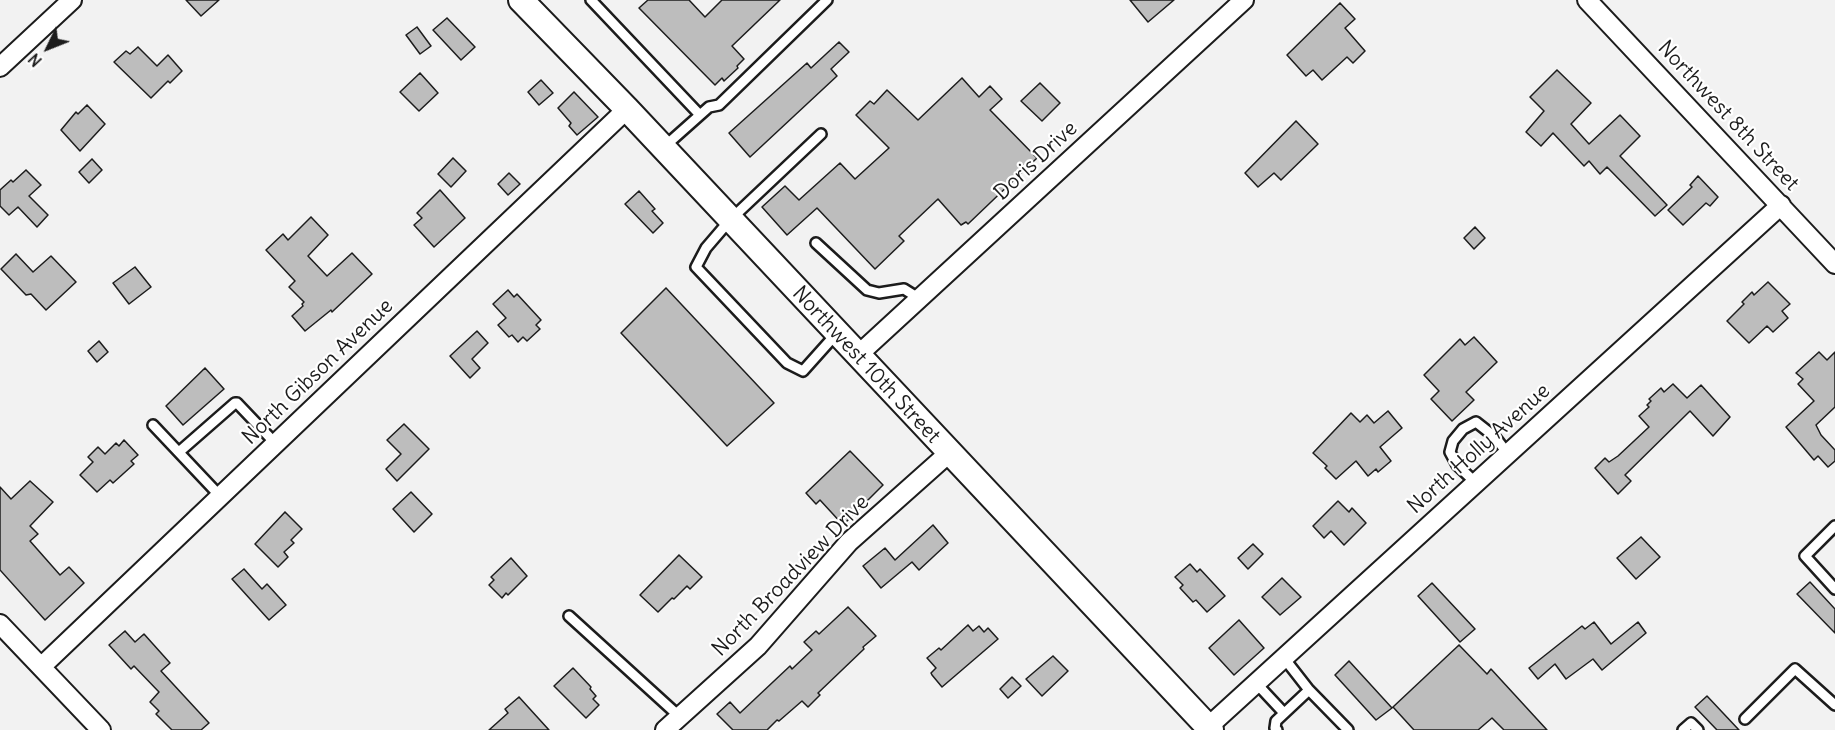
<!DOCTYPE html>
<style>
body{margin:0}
#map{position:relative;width:1835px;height:730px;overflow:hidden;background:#f2f2f2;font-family:Delius,sans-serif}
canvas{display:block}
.north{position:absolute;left:18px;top:18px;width:60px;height:60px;-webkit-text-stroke:4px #fff;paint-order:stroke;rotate:227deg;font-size:16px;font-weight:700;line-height:24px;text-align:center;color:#1c1c1c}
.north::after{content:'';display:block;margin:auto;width:21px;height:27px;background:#1c1c1c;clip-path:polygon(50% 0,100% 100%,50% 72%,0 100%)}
</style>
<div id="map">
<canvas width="1835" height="730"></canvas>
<div class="north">N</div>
</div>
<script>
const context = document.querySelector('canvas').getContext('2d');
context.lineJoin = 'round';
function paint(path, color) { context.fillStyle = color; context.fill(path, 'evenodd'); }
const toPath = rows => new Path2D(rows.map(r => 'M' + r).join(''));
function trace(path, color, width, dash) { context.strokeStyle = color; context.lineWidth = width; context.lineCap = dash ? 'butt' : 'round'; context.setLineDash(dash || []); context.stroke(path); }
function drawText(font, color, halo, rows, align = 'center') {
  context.font = font + ' Delius,sans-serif'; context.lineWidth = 4.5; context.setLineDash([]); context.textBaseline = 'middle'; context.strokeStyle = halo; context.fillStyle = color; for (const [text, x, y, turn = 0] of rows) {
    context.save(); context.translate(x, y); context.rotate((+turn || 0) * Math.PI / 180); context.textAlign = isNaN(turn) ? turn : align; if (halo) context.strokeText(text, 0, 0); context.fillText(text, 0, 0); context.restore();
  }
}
const building = toPath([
 [186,0,219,0,201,16,186,0],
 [648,0,689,0,705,17,722,0,780,0,732,46,744,59,737,66,738,68,724,81,722,78,715,85,639,8,648,0],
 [1130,0,1174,0,1148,22,1130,0],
 [1340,3,1355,19,1345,28,1365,51,1353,63,1347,57,1322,80,1313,70,1306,76,1287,55,1340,3],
 [447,18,475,47,461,60,433,30,447,18],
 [417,27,431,46,420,54,406,35,417,27],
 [839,42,849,52,831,69,837,76,750,157,729,133,807,63,811,68,839,42],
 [138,47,157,66,168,55,182,71,170,83,168,81,151,98,114,62,126,51,130,54,138,47],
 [1557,70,1591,103,1571,124,1589,144,1620,115,1640,136,1620,156,1667,205,1655,216,1607,167,1600,174,1589,161,1584,166,1553,133,1541,146,1526,132,1544,111,1530,97,1557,70],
 [420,73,438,93,419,111,400,92,420,73],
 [962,78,979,97,990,86,1002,99,990,110,1037,158,968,224,966,222,961,225,938,199,899,236,904,241,875,269,817,208,787,235,762,207,785,186,799,200,840,163,855,179,889,148,856,115,870,101,874,104,887,90,918,120,962,78],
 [541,80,553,93,539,105,528,92,541,80],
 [1040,83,1060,103,1042,121,1021,101,1040,83],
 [574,92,598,117,577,135,569,126,571,123,558,108,574,92],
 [87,105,105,124,80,151,61,130,76,112,78,114,87,105],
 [1296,121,1318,144,1281,180,1274,173,1258,187,1245,173,1296,121],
 [453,158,466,171,451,187,438,174,453,158],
 [92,159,102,170,89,183,79,172,92,159],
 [26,170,41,185,29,196,48,215,37,227,18,207,9,215,0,206,0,190,11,180,13,182,26,170],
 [509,173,520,184,508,195,498,184,509,173],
 [1698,176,1718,197,1710,206,1706,203,1683,225,1668,210,1692,187,1690,185,1698,176],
 [440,190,465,218,434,247,414,225,422,218,417,213,440,190],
 [639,191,655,209,652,211,663,223,653,233,625,204,639,191],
 [311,217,328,235,308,256,327,276,352,253,372,274,332,312,331,310,305,331,292,316,303,306,302,304,304,302,289,287,295,281,266,250,283,234,288,240,311,217],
 [1475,227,1485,238,1474,249,1464,238,1475,227],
 [16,254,33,272,51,256,76,282,46,310,31,294,26,295,1,269,16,254],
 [135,267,151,287,129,304,113,283,135,267],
 [1768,282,1790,304,1782,311,1788,318,1773,332,1767,326,1749,343,1727,321,1744,304,1742,302,1752,292,1754,295,1768,282],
 [666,288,774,403,727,446,621,333,666,288],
 [508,290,514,297,517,294,541,320,536,325,540,329,527,341,523,337,518,342,512,335,509,337,498,325,506,318,493,304,508,290],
 [477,331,488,343,472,359,480,368,470,378,450,356,477,331],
 [1474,337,1497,362,1466,392,1474,400,1452,421,1431,399,1439,391,1424,375,1460,339,1465,345,1474,337],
 [99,341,108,352,97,362,88,351,99,341],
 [1819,352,1827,360,1835,352,1835,407,1816,425,1821,435,1835,450,1835,461,1828,467,1818,456,1814,460,1786,427,1814,401,1798,384,1803,379,1796,373,1819,352],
 [205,368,224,389,183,425,166,406,205,368],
 [1673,384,1687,398,1701,385,1730,417,1713,436,1690,411,1625,475,1631,481,1618,494,1595,468,1605,458,1609,462,1618,456,1649,427,1639,416,1649,407,1647,405,1651,401,1649,399,1661,388,1664,392,1673,384],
 [1388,411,1402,428,1380,447,1391,461,1378,472,1376,469,1368,476,1356,461,1336,479,1325,468,1327,466,1313,453,1351,413,1360,422,1367,415,1374,423,1388,411],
 [404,424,429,449,397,481,386,469,401,454,387,440,404,424],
 [124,440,138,455,131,461,134,464,113,483,110,480,97,492,80,475,93,462,88,457,98,447,105,454,116,443,119,446,124,440],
 [850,451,883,485,843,525,820,500,816,504,806,493,850,451],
 [30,481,53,502,30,526,38,534,30,541,60,575,69,567,84,583,45,620,0,570,0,487,11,499,30,481],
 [411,492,432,514,414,532,393,509,411,492],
 [1338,501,1349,512,1352,508,1366,523,1344,545,1331,531,1324,538,1313,526,1338,501],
 [285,512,302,529,291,540,294,543,284,552,288,557,278,567,255,544,285,512],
 [933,525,948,543,919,570,912,562,881,588,863,566,885,548,895,560,933,525],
 [1641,537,1660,557,1636,579,1617,558,1641,537],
 [1253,544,1263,554,1248,569,1238,558,1253,544],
 [679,555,702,577,690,589,687,586,674,599,672,598,658,612,640,595,679,555],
 [511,558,527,576,508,595,506,593,502,598,489,585,494,580,491,577,511,558],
 [1190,564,1197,572,1200,569,1225,596,1207,612,1196,600,1193,602,1180,588,1183,585,1175,577,1190,564],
 [244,569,262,589,267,584,286,605,269,620,232,579,244,569],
 [1282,578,1301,597,1280,615,1262,597,1282,578],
 [1810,582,1835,609,1835,633,1797,594,1810,582],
 [1432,583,1475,629,1460,642,1418,596,1432,583],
 [848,607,876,636,863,647,864,649,818,693,820,695,808,707,802,701,779,721,777,720,767,730,733,730,717,714,730,702,740,713,790,666,792,669,812,650,804,642,816,631,819,634,848,607],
 [1239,620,1264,648,1234,675,1209,648,1239,620],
 [1594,622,1611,644,1638,622,1646,633,1602,670,1593,659,1566,679,1555,664,1538,679,1529,668,1582,626,1585,629,1594,622],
 [968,625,973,631,979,626,984,632,988,628,998,639,942,687,932,675,931,673,936,668,927,658,939,648,941,650,968,625],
 [125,631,135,642,144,634,170,663,161,671,209,723,201,730,172,730,156,714,159,711,150,702,159,692,134,666,131,669,109,645,125,631],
 [1459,645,1487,674,1491,669,1547,730,1504,730,1492,718,1478,730,1414,730,1393,707,1459,645],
 [1053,656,1068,671,1042,696,1026,679,1053,656],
 [1349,661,1392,708,1376,720,1335,675,1349,661],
 [573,668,591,687,590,689,596,696,593,699,599,705,586,718,554,686,573,668],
 [1012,677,1021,686,1008,698,1000,689,1012,677],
 [1707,696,1739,730,1717,730,1695,707,1707,696],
 [519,697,549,730,489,730,508,713,505,709,519,697]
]);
const service = toPath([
 [591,0,700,115],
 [821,134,730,220,706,248,696,267,787,363,803,371,837,333],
 [664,147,709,107,719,105,827,0],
 [816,243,867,290,879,293,904,289,920,299],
 [153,425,220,496],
 [179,452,235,403,237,403,276,444],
 [1476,483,1457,465,1450,452,1453,441,1463,429,1476,422,1495,437,1508,454],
 [1835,526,1805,556,1835,589],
 [569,616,680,717],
 [1284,658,1309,690],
 [1256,683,1284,713],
 [1745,719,1795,669,1835,705],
 [1277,730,1275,728,1276,721,1309,690,1348,730],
 [1683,730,1691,723,1698,730]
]);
const minor = toPath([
 [1587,0,1835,264],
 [0,67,72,0],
 [858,355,1244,0],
 [0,624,101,730],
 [41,667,627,109],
 [1208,727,1781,205],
 [665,730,758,646,849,542,949,453]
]);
const secondary = toPath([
 [521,0,627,109,1211,730]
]);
const streetNames = [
 ["Northwest 8th Street",1728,116,47],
 ["Doris Drive",1036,161,-43],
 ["Northwest 10th Street",866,365,47],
 ["North Gibson Avenue",318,372,-44],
 ["North Holly Avenue",1479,449,-42],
 ["North Broadview Drive",791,576,-46]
];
paint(building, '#bdbdbd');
trace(building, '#1c1c1c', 1.5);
trace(service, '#1c1c1c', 14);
trace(minor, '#1c1c1c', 22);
trace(secondary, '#1c1c1c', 28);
trace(service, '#fff', 9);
trace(minor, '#fff', 18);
trace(secondary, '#fff', 24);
drawText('21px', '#1c1c1c', '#fff', streetNames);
</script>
